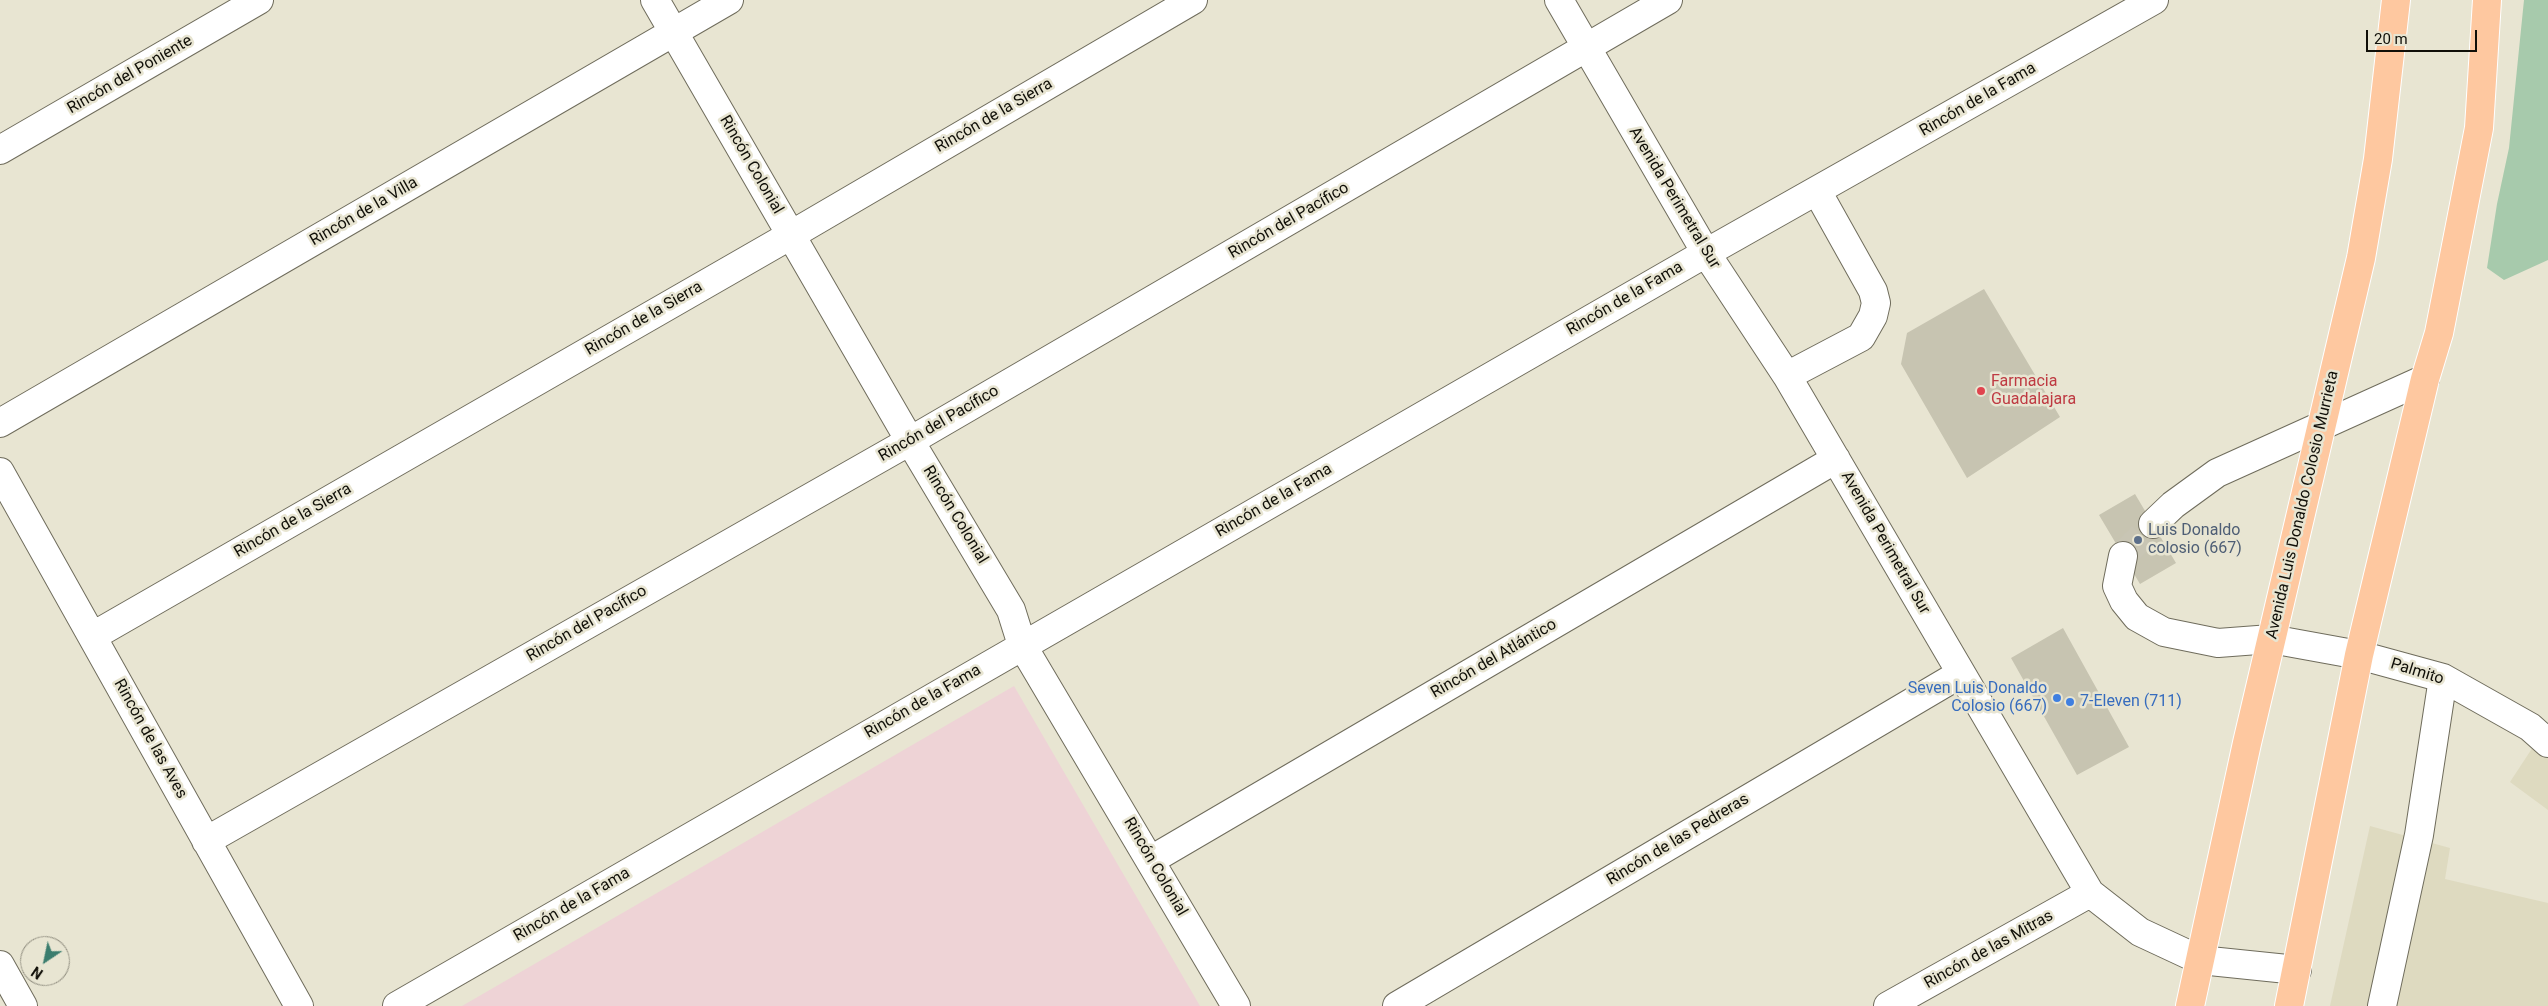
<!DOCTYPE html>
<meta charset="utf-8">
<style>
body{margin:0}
#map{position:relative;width:2548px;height:1006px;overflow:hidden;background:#e8e5d2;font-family:Roboto,sans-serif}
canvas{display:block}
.north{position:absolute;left:20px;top:936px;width:50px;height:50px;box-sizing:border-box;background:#e8e5d2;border:1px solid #928f81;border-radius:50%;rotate:214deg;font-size:14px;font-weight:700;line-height:20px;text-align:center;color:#100f08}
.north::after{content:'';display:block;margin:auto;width:18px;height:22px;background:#3b7d6e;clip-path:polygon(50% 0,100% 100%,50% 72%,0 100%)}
.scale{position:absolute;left:2366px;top:30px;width:111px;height:22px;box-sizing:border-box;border:2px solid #100f08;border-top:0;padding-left:6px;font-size:15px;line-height:18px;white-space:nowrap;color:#100f08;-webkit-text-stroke:4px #e8e5d2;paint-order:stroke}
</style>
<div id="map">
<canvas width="2548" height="1006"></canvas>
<div class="north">N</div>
<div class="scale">20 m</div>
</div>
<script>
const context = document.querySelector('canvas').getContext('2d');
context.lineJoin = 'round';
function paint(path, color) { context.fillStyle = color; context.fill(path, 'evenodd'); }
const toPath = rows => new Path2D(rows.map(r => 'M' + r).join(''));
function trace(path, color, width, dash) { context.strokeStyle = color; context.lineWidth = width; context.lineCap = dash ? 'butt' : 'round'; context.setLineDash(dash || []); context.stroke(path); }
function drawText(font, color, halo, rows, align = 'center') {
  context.font = font + ' Roboto,sans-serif'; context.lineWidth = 5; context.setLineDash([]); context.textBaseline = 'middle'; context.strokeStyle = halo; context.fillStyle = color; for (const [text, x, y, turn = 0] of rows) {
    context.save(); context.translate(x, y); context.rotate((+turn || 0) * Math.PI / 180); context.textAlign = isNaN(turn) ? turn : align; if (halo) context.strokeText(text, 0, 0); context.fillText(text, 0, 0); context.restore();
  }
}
const built = toPath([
 [2548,724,2548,810,2510,782],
 [2370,826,2450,848,2445,879,2548,903,2548,1006,2330,1006]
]);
const education = toPath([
 [1014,686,1200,1006,462,1006]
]);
const green = toPath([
 [2524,0,2548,0,2548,260,2504,280,2487,268,2497,204,2509,148]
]);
const building = toPath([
 [1984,289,2060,417,1967,478,1901,364,1907,333],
 [2135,494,2176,563,2140,584,2099,515],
 [2063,628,2129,747,2077,775,2011,658]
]);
const minorTunnel = toPath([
 [2123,556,2153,524]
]);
const minor = toPath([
 [655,0,910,441,1011,610,1022,645,1236,1006],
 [1559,0,1706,253,1787,376,2090,893,2140,932,2200,960,2297,970],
 [0,150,259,0],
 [1787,376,1861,337,1873,316,1876,303,1873,291,1817,191],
 [0,423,729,0],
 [0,472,299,1006],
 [2153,524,2173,505,2217,473,2425,379],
 [2123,556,2117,586,2124,601,2137,617,2164,632,2218,643,2271,639,2359,655,2443,678,2530,727,2548,743],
 [93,636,791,235,1193,0],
 [206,841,910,441,1668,0],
 [1151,860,1836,459],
 [0,965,23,1006],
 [397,1006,1706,253,2154,0],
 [1397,1006,1960,674],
 [1888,1006,2090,893],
 [2382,1006,2419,835,2443,678]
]);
const major = toPath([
 [2190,1006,2247,743,2361,258,2378,159,2396,0],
 [2289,1006,2359,655,2425,379,2439,333,2479,128,2487,0]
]);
const markers = [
 [1981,391,5,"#e0444e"],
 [2138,540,5,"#5c6f8a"],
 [2057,698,5,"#3f7fe0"],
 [2070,702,5,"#3f7fe0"]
];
const streetNames = [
 ["Rincón del Poniente",130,75,-30],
 ["Rincón de la Fama",1978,100,-30],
 ["Rincón de la Sierra",994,116,-30],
 ["Rincón Colonial",751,165,60],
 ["Avenida Perimetral Sur",1674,198,59],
 ["Rincón de la Villa",364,212,-30],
 ["Rincón del Pacífico",1289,221,-30],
 ["Rincón de la Fama",1625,299,-30],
 ["Rincón de la Sierra",644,319,-30],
 ["Rincón del Pacífico",939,424,-30],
 ["Rincón de la Fama",1274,501,-30],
 ["Avenida Luis Donaldo Colosio Murrieta",2303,505,-77],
 ["Rincón Colonial",955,515,59],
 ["Rincón de la Sierra",293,521,-30],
 ["Avenida Perimetral Sur",1885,543,60],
 ["Rincón del Pacífico",587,624,-30],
 ["Rincón del Atlántico",1494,659,-30],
 ["Palmito",2417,672,17],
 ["Rincón de la Fama",923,702,-30],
 ["Rincón de las Aves",150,739,61],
 ["Rincón de las Pedreras",1678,840,-31],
 ["Rincón Colonial",1155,867,60],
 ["Rincón de la Fama",572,905,-30],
 ["Rincón de las Mitras",1989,950,-29]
];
const healthNames = [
 ["Farmacia",1991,382],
 ["Guadalajara",1991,400]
];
const serviceNames = [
 ["Luis Donaldo",2148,531],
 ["colosio (667)",2148,549]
];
const shopNames = [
 ["Seven Luis Donaldo",2047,689],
 ["Colosio (667)",2047,707],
 ["7-Eleven (711)",2080,702,"left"]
];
paint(built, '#dedac0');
paint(education, '#eed3d6');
paint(green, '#a7caac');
paint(building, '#c7c4b1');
trace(minorTunnel, '#c8c5b4', 28, [28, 14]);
trace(minor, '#6f6c5c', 30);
trace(major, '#fff', 30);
trace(minor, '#fff', 28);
trace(major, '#fec8a0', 28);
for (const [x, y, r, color] of markers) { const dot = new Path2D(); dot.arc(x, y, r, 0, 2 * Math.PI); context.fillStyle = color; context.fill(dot); trace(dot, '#e8e5d2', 2); }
drawText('16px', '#100f08', '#e8e5d2', streetNames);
drawText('16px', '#be3a42', '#e8e5d2', healthNames, 'left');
drawText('16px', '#4e5e75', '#e8e5d2', serviceNames, 'left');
drawText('16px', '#366cbe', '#e8e5d2', shopNames, 'right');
</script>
